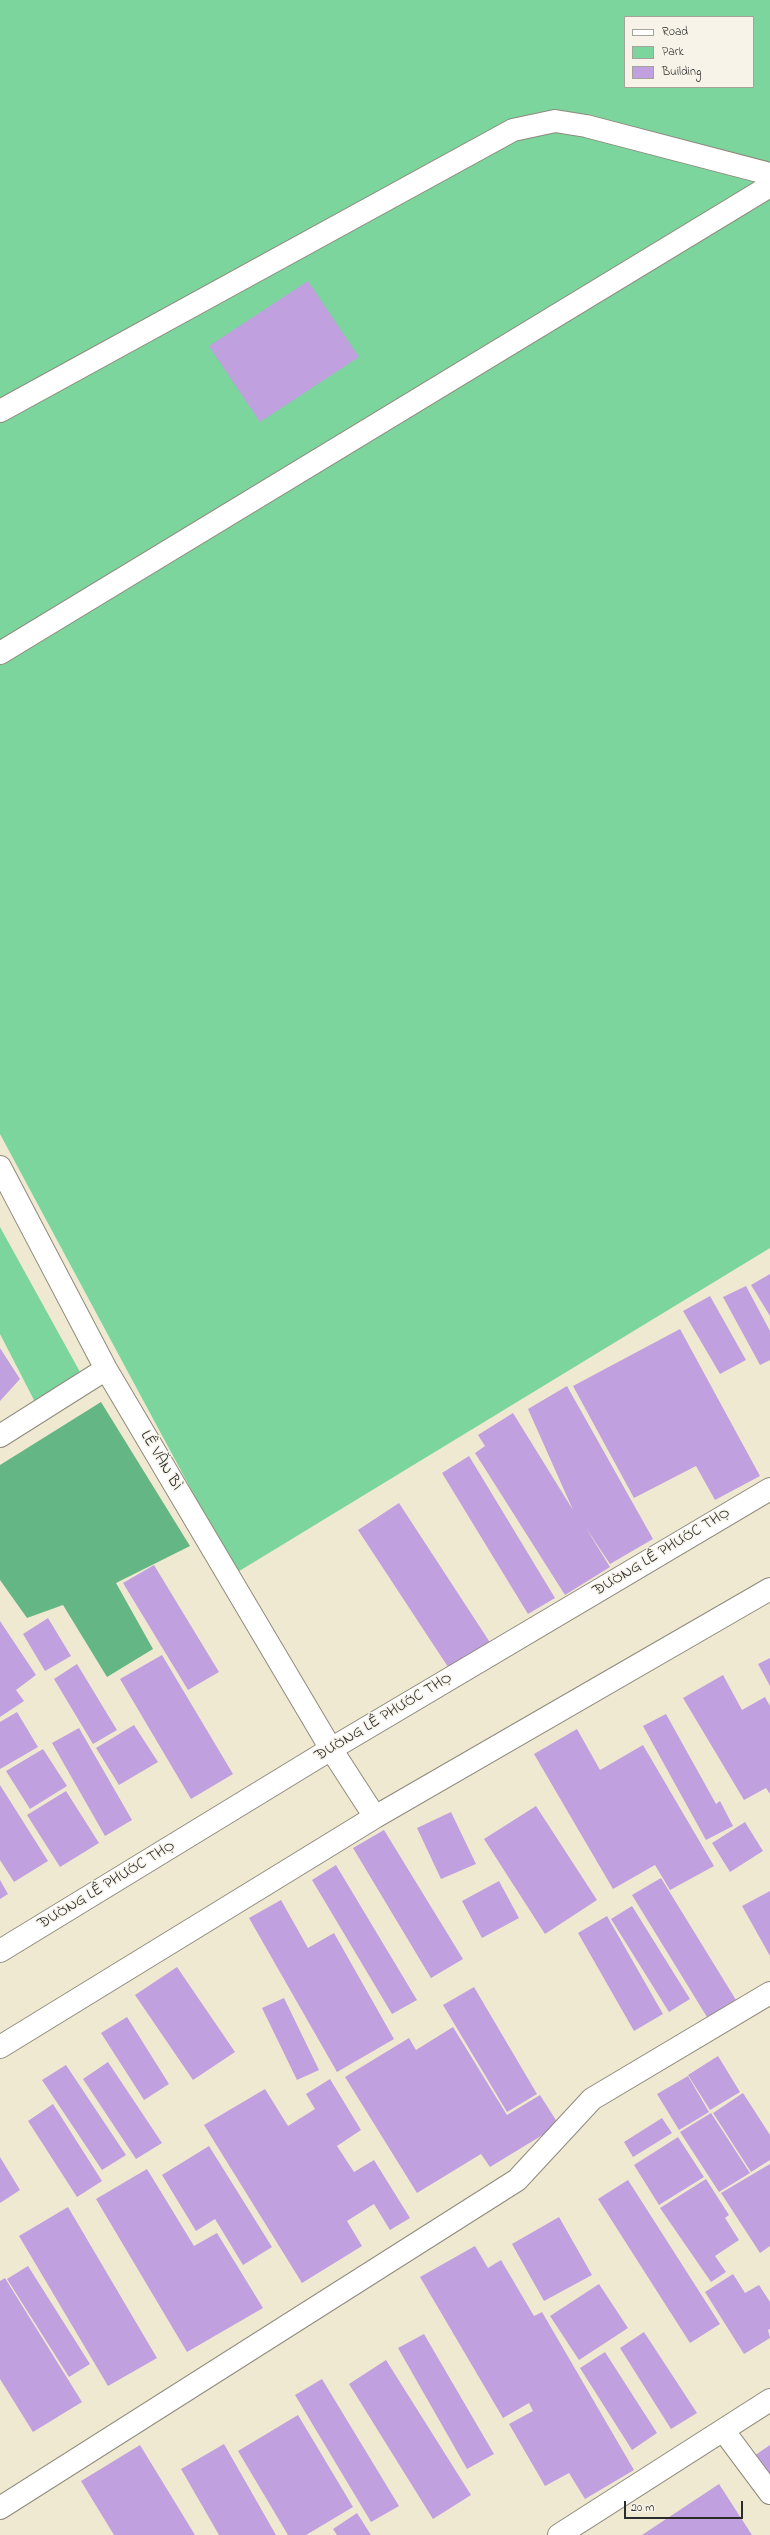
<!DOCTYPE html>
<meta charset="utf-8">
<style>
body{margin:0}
#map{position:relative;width:770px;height:2535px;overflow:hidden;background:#f0e9d1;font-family:"Indie Flower",sans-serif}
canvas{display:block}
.legend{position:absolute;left:624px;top:16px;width:130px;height:72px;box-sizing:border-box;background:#f7f3e8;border:1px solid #a5a39c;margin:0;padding:5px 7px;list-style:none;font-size:12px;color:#2b2b2b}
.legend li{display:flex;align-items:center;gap:8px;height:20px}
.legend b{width:20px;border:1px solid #a5a39c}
.scale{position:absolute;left:624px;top:2501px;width:119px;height:18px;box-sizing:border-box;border:2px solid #2b2b2b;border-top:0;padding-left:5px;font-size:12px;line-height:14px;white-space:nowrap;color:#2b2b2b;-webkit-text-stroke:3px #f7f3e8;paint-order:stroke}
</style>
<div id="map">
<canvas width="770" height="2535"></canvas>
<ul class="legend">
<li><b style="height:5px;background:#fff"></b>Road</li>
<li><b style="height:11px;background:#7bd59c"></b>Park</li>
<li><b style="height:11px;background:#c0a0de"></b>Building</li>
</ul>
<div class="scale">20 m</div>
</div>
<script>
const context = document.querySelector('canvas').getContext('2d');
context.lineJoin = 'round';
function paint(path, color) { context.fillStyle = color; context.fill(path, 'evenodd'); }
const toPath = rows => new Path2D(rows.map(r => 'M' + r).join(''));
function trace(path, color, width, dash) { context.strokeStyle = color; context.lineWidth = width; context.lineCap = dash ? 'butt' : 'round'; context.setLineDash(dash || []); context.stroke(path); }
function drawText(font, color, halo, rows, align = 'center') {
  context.font = font + ' "Indie Flower",sans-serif'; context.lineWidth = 3; context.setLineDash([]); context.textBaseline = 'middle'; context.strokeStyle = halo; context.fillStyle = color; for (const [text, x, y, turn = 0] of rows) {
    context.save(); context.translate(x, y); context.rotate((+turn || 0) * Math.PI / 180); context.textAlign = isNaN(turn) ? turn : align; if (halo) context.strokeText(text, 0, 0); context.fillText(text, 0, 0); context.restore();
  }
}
const green = toPath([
 [0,0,770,0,770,1248,236,1573,0,1134],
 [625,17,753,17,753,87,625,87],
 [0,1227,80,1372,35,1402,0,1334]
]);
const forest = toPath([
 [101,1402,190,1546,116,1583,153,1649,107,1677,63,1605,27,1618,0,1580,0,1465]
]);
const building = toPath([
 [308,281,359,357,260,422,209,346],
 [770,1274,770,1316,751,1285],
 [746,1286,770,1331,770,1360,760,1365,723,1297],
 [710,1296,746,1360,720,1374,683,1311],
 [680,1329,760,1476,715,1500,696,1466,634,1498,573,1386],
 [0,1348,20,1379,0,1401],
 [567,1386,653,1539,610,1564,586,1528,610,1567,565,1595,475,1453,485,1446,478,1435,513,1413,573,1510,528,1409],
 [469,1456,555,1598,528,1614,442,1473],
 [399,1503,491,1644,450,1670,358,1530],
 [154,1565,219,1672,188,1690,123,1583],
 [48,1618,71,1656,45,1671,23,1634],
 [0,1621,36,1675,16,1690,24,1701,0,1717],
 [162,1655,233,1774,191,1799,120,1679],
 [770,1658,770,1686,758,1664],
 [77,1664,117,1730,93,1744,54,1679],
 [723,1675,742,1710,765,1697,770,1706,770,1794,766,1788,744,1800,683,1698],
 [17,1712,38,1747,0,1769,0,1722],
 [666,1714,716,1804,720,1801,733,1826,706,1840,643,1726],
 [134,1725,158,1762,119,1785,96,1748],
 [79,1728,132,1820,105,1836,52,1743],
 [577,1729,600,1770,643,1745,714,1866,670,1890,655,1865,613,1889,534,1754],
 [43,1749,67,1786,30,1809,6,1771],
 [0,1785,48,1861,14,1882,0,1860],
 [66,1791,99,1843,60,1867,27,1815],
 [536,1806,597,1900,545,1934,484,1839],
 [451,1812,476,1864,441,1879,417,1828],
 [745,1822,763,1851,730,1872,712,1843],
 [384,1830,463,1959,431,1978,353,1848],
 [336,1865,417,2000,392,2014,312,1880],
 [661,1878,736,2000,707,2017,632,1895],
 [0,1880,8,1894,0,1899],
 [499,1881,519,1918,482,1938,462,1901],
 [770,1891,770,1956,742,1906],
 [281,1900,308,1948,334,1933,394,2039,337,2072,249,1918],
 [632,1906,690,1999,669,2012,611,1919],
 [607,1916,663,2014,634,2031,578,1933],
 [177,1967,235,2052,193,2080,135,1995],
 [474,1987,537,2094,507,2112,443,2005],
 [284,1998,319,2070,297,2080,262,2008],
 [127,2017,169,2084,144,2100,101,2033],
 [453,2027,507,2115,540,2095,559,2125,490,2167,481,2154,417,2193,345,2077,409,2038,416,2050],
 [718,2056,740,2092,710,2110,688,2075],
 [108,2062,162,2143,136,2159,83,2079],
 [66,2065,126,2155,102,2170,42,2080],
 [688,2076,709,2112,679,2130,657,2094],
 [330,2079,361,2130,337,2146,354,2172,374,2160,410,2218,390,2230,374,2204,347,2221,362,2246,302,2283,204,2125,265,2089,288,2126,315,2109,306,2094],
 [743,2093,770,2135,770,2160,751,2172,713,2113],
 [53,2104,102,2181,77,2197,28,2121],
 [711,2113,750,2173,719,2192,680,2132],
 [662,2118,672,2133,633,2157,624,2142],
 [678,2137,704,2177,659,2205,634,2165],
 [209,2146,272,2247,243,2265,215,2219,196,2231,162,2175],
 [0,2157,20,2190,0,2203],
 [770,2164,770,2246,760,2253,721,2193],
 [147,2169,194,2246,217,2233,263,2308,187,2352,96,2199],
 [706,2179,729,2215,725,2218,739,2240,715,2256,726,2272,711,2282,660,2208],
 [628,2180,720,2324,690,2343,598,2199],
 [68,2207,157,2358,108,2386,19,2236],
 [559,2217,592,2275,544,2301,512,2244],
 [475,2246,488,2268,501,2260,534,2316,542,2312,634,2470,585,2499,569,2473,545,2486,509,2424,533,2411,529,2403,503,2418,420,2277],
 [28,2266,90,2364,69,2377,7,2279],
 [733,2274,745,2293,759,2285,770,2302,770,2329,768,2330,770,2338,744,2354,705,2292],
 [5,2278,82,2402,33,2432,0,2379,0,2281],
 [599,2284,628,2328,579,2360,550,2316],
 [644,2332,697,2413,671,2429,620,2348],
 [424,2334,494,2454,467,2469,398,2348],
 [605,2352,657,2433,632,2450,580,2368],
 [386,2360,471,2495,433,2519,349,2384],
 [322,2379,399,2506,371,2522,295,2395],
 [298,2415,353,2507,306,2535,288,2535,238,2451],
 [224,2444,276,2535,219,2535,181,2469],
 [140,2445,195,2535,114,2535,81,2481],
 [770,2445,770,2488,751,2458],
 [719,2484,752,2535,642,2535],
 [357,2513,371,2535,337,2535,333,2529]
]);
const minor = toPath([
 [0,411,513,130,555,121,586,126,770,174],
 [0,653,770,186],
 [0,1167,106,1369,331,1749,375,1817],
 [0,1436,106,1369],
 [0,1951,331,1749,770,1489],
 [0,2047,375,1817,770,1589],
 [723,2430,770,2493],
 [0,2508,517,2180,592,2099,770,1993],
 [559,2535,770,2400]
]);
const streetNames = [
 ["LÊ VĂN BÌ",160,1461,59],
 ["ĐƯỜNG LÊ PHƯỚC THỌ",662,1553,-31],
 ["ĐƯỜNG LÊ PHƯỚC THỌ",384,1718,-31],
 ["ĐƯỜNG LÊ PHƯỚC THỌ",107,1886,-31]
];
paint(green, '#7bd59c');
paint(forest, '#64b684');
paint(building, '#c0a0de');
trace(minor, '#8e8a7e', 24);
trace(minor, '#fff', 22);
drawText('16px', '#2b2b2b', '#f7f3e8', streetNames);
</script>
